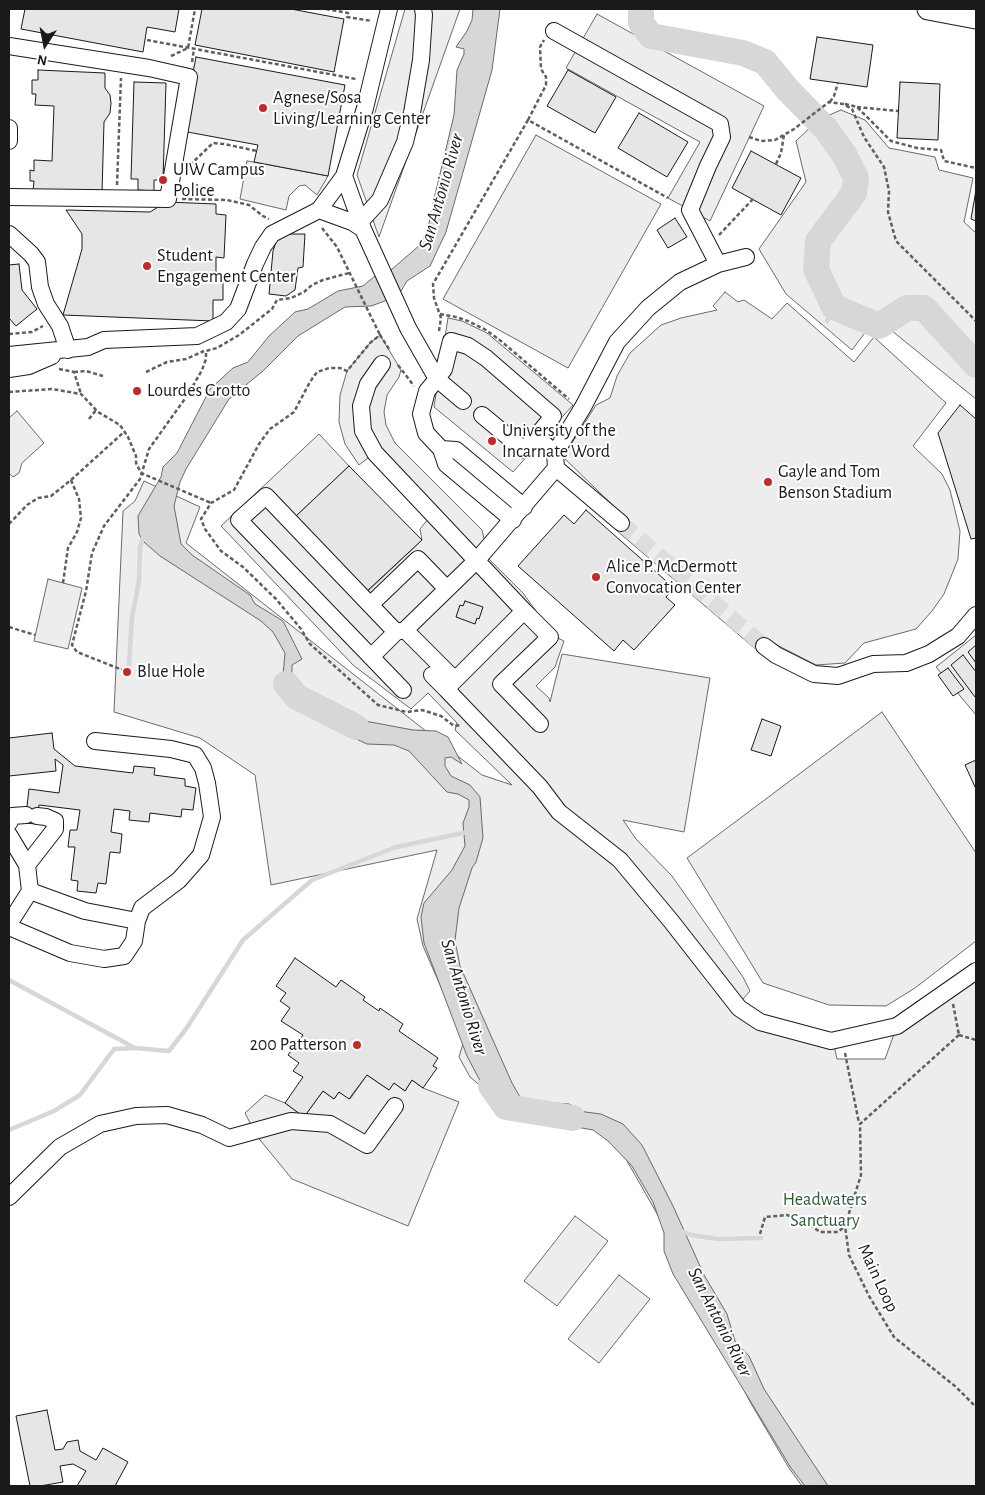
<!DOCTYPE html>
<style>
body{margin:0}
#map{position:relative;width:985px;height:1495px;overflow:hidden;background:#fff;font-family:"Alegreya Sans",sans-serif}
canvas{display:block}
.frame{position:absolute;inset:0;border:10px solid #1a1a1a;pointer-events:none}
.north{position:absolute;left:20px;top:20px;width:50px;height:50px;-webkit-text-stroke:4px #fff;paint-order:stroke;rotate:191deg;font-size:14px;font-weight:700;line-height:20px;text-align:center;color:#1a1a1a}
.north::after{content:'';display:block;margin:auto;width:18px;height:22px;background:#1a1a1a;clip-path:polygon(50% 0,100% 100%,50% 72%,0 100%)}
</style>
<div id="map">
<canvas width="985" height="1495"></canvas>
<div class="frame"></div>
<div class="north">N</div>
</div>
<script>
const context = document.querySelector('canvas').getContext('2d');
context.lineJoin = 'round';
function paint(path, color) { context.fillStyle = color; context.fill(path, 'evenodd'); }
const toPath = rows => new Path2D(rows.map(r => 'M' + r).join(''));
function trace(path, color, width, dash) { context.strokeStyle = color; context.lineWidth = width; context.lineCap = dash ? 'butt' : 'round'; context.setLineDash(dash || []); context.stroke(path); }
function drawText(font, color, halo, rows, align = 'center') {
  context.font = font + ' "Alegreya Sans",sans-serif'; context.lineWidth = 4; context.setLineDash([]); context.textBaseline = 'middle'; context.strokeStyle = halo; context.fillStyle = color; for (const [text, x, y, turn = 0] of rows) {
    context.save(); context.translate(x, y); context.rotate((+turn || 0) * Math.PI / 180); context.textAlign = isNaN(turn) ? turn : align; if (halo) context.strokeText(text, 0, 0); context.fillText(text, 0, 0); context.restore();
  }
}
const built = toPath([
 [405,9,460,9,379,237,357,175,405,9],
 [597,14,764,106,710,221,668,198,700,142,566,68,597,14],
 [841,110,865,120,889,148,935,157,939,170,973,178,964,222,976,233,976,399,876,318,852,350,786,294,759,249,806,182,796,141,818,120,841,110],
 [536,135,661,204,568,368,443,299,536,135],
 [247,161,254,162,328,176,317,195,305,185,299,186,289,196,286,210,240,199,247,161],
 [725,292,738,302,744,300,772,319,787,303,854,362,874,337,946,403,913,446,942,474,950,490,960,531,958,559,944,594,932,611,916,629,864,643,845,663,816,665,769,641,759,652,616,530,625,517,563,457,596,405,610,398,617,376,630,353,661,325,681,318,717,310,713,306,725,292],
 [448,318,462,321,487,333,573,405,513,472,434,407,448,318],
 [380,335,401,370,399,377,387,395,384,412,386,425,395,443,482,530,489,559,523,593,554,636,564,641,555,667,536,686,549,698,550,702,562,654,710,678,684,832,623,820,636,839,672,876,743,977,750,991,736,1007,834,1045,837,1059,885,1059,897,1026,976,971,976,1486,802,1486,789,1468,749,1400,668,1233,619,1147,592,1116,569,1104,511,1100,490,1094,470,1077,459,1057,464,1040,423,946,417,919,437,850,271,885,255,775,200,738,114,712,123,511,135,501,144,481,200,507,186,543,482,775,512,785,455,730,457,723,428,693,411,709,353,665,221,526,319,434,349,466,295,517,367,592,422,540,420,529,428,519,368,458,359,465,345,444,339,422,340,395,347,371,370,343,380,335],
 [17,411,44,443,22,463,19,473,13,477,9,473,9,418,17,411],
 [48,579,82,588,68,649,34,641,48,579],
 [976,635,976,715,936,667,976,635],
 [882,712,976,853,976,941,915,988,886,1006,829,1005,763,983,687,858,882,712],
 [367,1075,389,1090,394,1083,405,1091,412,1080,423,1088,459,1102,408,1226,292,1179,256,1135,245,1113,265,1095,285,1103,304,1117,323,1091,334,1099,339,1092,350,1099,367,1075],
 [575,1216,608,1241,557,1306,524,1281,575,1216],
 [619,1275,650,1299,599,1363,568,1339,619,1275]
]);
const water = toPath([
 [473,9,500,9,492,70,446,232,430,266,407,281,401,291,385,301,371,306,345,307,298,336,264,370,229,399,186,469,180,482,174,506,181,544,192,555,250,595,255,604,283,621,302,659,292,665,292,682,320,712,331,709,336,705,344,708,365,721,413,730,436,731,448,737,462,764,451,757,445,758,445,766,451,776,470,785,480,797,483,838,476,862,472,868,459,908,455,940,460,966,512,1083,524,1104,505,1116,498,1115,467,1056,424,943,421,917,424,903,452,870,465,846,463,823,469,807,469,800,458,794,447,792,409,751,394,745,367,744,320,722,290,700,282,686,285,653,273,632,261,621,160,556,144,542,139,534,138,516,161,477,163,467,177,453,210,389,233,368,248,362,269,336,295,312,308,309,338,291,363,286,376,275,391,270,421,244,428,228,434,199,454,115,457,70,464,54,464,49,456,47,467,31,472,20,473,9],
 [546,1107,601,1114,623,1124,642,1145,673,1206,704,1275,727,1314,735,1341,749,1356,764,1389,828,1486,805,1486,791,1468,673,1274,664,1251,664,1233,653,1202,632,1166,608,1141,593,1130,526,1118,546,1107]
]);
const stream = toPath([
 [827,321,834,307],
 [127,672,129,665,132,617,139,581,140,547,144,535],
 [9,980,135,1048],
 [9,1130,54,1111,80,1095,114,1049,135,1048,169,1051,186,1029,243,940,312,880,396,847,468,832],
 [681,1231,691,1235,718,1239,761,1238]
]);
const river = toPath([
 [641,9,641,23,651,36,743,53,765,62,788,90,826,129,845,156,856,178,854,193,818,241,816,269,834,307,879,326,907,308,924,308,976,365],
 [286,684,297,697,356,727],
 [491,1086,506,1107,573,1118]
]);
const building = toPath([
 [25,9,179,9,175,32,147,27,143,52,21,29,25,9],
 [202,9,291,9,344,19,334,72,195,45,202,9],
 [817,37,873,45,867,87,810,79,817,37],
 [196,57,345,85,328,176,254,162,258,145,182,131,196,57],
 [38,70,105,73,105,88,110,95,111,103,110,113,104,122,102,193,33,191,34,181,30,181,30,170,34,171,34,160,52,161,54,106,35,105,36,94,32,94,32,80,38,80,38,70],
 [568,70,616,97,595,133,547,106,568,70],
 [134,82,166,83,163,180,154,180,154,191,138,190,138,179,131,179,134,82],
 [900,82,940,84,938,140,897,138,900,82],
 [639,113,688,142,667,177,618,148,639,113],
 [751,151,801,178,781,215,732,188,751,151],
 [976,190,976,221,971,219,976,190],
 [166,202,216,204,216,214,226,215,224,258,216,257,216,274,223,274,223,300,213,300,213,321,63,315,82,249,82,234,66,210,150,212,166,202],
 [675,218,687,237,668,248,657,230,675,218],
 [288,234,305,234,303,267,298,268,295,290,286,296,269,294,273,251,277,239,288,234],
 [19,264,22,290,37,309,16,326,9,318,9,265,19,264],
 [960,405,976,419,976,538,971,539,938,433,960,405],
 [349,466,422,540,366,592,295,517,349,466],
 [586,510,674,588,666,597,675,605,634,650,623,640,614,651,518,566,564,515,574,524,586,510],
 [465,601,483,607,479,619,477,618,475,624,456,617,460,605,463,606,465,601],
 [976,645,976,663,968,652,976,645],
 [963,655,976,672,976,696,975,697,951,665,963,655],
 [948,668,964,689,953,696,938,675,948,668],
 [762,719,781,726,771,756,751,750,762,719],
 [52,733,54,749,75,766,133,773,134,766,155,768,154,775,185,779,185,786,196,788,193,810,182,809,181,817,150,813,149,822,129,820,130,811,114,809,111,832,122,834,120,853,110,852,106,884,98,883,96,893,77,891,78,881,71,880,75,847,68,847,70,830,77,830,80,810,39,805,36,824,25,823,29,789,59,793,63,765,55,759,56,771,9,776,9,738,52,733],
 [976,760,976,789,965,765,976,760],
 [295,958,336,987,341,980,365,997,363,1000,379,1011,380,1008,403,1024,399,1031,438,1058,433,1066,437,1068,423,1088,412,1080,405,1091,394,1083,389,1090,367,1075,349,1099,339,1092,334,1099,323,1091,304,1117,285,1103,303,1077,293,1071,299,1063,288,1055,303,1035,281,1021,290,1008,280,1001,286,993,276,986,295,958],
 [47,1410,55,1450,63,1449,67,1442,78,1440,80,1451,96,1460,103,1448,128,1462,115,1486,77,1486,86,1471,73,1464,60,1466,63,1482,40,1486,30,1486,16,1416,47,1410]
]);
const minorTunnel = toPath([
 [621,523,764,646]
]);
const path = toPath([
 [326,9,348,13,347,17,372,21],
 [147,40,356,79],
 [171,56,188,48,195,9],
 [192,62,194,49],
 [830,102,834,96,838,83],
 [845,104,857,107,891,141,917,148,941,150,944,161,976,168],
 [857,107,898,111],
 [528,120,546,85,546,77,541,69,540,47,544,40],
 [749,137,761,141,775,140,794,129,829,102,843,104,852,109,864,137,884,167,889,191,888,212,896,241,976,321],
 [776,164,781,153,784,135],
 [190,165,213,143,224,144,257,151],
 [117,185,121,78],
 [182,199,227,200,249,205,263,216,269,219],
 [322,228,337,247,380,335],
 [719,235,753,199],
 [440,314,456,317,468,321,486,330,501,341,569,399],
 [439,331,441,318,434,298,433,284,528,120,668,198],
 [9,334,32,332,43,326],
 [389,349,380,335,370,343,347,371,340,368,329,368,317,372,310,382,294,412,270,429,259,444,234,490,211,503,201,519,205,529,221,551,243,567,276,599,301,629,310,644,378,705,407,712,422,710,441,716,454,726,461,725],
 [398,365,414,386],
 [59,369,74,372,81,394],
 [74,372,86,371,103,376],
 [146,372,167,362,186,359,204,351],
 [9,392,52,389,81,394,98,412,120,425,128,437,136,456,136,463,141,473,211,503],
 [89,419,96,410],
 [9,524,27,505,38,498,51,496,71,480,124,432],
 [63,583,68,548,77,532,81,518,79,499,71,480],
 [9,627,35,635],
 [125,671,77,652,72,645,86,591,92,553,104,526,140,479,149,449,189,393,202,370,206,359,206,351,217,348,239,335,272,309,277,300,291,298,304,292,312,285,323,280,349,273],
 [953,1004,959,1035],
 [959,1035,860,1124,861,1175,845,1226,849,1255,869,1296,894,1337,956,1387,976,1407],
 [959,1035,976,1040],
 [845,1053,859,1123],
 [760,1234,765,1217,787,1215,806,1222,820,1232,838,1232,845,1226]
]);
const minor = toPath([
 [389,9,365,108,344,176,363,229,408,328,437,379,427,391,421,414,426,433,441,449,446,464,513,520],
 [554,31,720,124,722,137,708,166,690,210,718,264,680,282,648,308,617,342,583,407,555,453,556,468,621,523],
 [9,46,149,68,189,77,168,199,9,197],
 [9,128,9,141],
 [319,210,352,222,363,229],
 [360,222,380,200,405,142,412,113,421,60,424,15,423,9],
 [9,234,31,254,37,262,40,287,46,304,60,326,68,350],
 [718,264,746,257],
 [9,355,88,347,104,340,197,336,226,322,238,309,255,264,263,247,272,234,319,210,344,176],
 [382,364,368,384,361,406,363,431,375,453,524,611,455,680],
 [9,369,29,366,52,356],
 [463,401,437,379,444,369,451,341,468,346,486,358,553,416,536,437,555,453],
 [482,415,524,450,536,437],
 [441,449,456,450,524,507],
 [556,468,477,560,405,630,455,680,446,689,540,787,559,812,620,860,671,921,739,1008,760,1022,831,1041,897,1026,976,971],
 [370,605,418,559,447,589],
 [524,611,550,637,501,684,540,724],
 [396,632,266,496,239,520,403,690],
 [764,646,776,655,814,674,838,676,873,664,906,663,929,654,958,636,976,615],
 [371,657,396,632,405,630],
 [432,675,446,689],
 [9,823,12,816,26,815],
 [9,835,27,865],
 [30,891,27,865,55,829,55,821,46,817,37,816],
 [9,924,30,891,85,911,137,921],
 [9,927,70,953,104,959,124,956,134,941,137,921,142,908,179,880,201,855,212,817,207,783,203,768,195,755,171,749,95,741],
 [9,1197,60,1147,100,1124,136,1116,167,1115,202,1125,229,1138,291,1121,330,1124,367,1145,395,1106]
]);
const major = toPath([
 [928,9,976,18]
]);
const markers = [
 [263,108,5,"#c62828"],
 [163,180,5,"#c62828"],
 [147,266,5,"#c62828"],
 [137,391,5,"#c62828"],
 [492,441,5,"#c62828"],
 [768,482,5,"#c62828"],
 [596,577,5,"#c62828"],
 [127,672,5,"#c62828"],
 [357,1045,5,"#c62828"]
];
const poiNames = [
 ["Agnese/Sosa",273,98],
 ["Living/Learning Center",273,119],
 ["UIW Campus",173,170],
 ["Police",173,191],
 ["Student",157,256],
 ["Engagement Center",157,277],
 ["Lourdes Grotto",147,391],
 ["University of the",502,431],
 ["Incarnate Word",502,452],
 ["Gayle and Tom",778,472],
 ["Benson Stadium",778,493],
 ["Alice P. McDermott",606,567],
 ["Convocation Center",606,588],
 ["Blue Hole",137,672],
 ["200 Patterson",347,1045,"right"]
];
const parkNames = [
 ["Headwaters",825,1200],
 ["Sanctuary",825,1221]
];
const streetNames = [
 ["Main Loop",878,1278,65]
];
const waterNames = [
 ["San Antonio River",441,192,-74],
 ["San Antonio River",464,997,73],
 ["San Antonio River",720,1322,63]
];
paint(built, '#ededed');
trace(built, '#6a6a6a', 1);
paint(water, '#d7d7d7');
trace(water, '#6a6a6a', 1);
trace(stream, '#d7d7d7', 4.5);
trace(river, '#d7d7d7', 26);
paint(building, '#e6e6e6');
trace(building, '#1a1a1a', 1);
trace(minorTunnel, '#ddd', 16, [16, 8]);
trace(minor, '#1a1a1a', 18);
trace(major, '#1a1a1a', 23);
trace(path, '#5f5f5f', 2.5, [4, 2.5]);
trace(minor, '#fff', 16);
trace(major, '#fff', 21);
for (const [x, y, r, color] of markers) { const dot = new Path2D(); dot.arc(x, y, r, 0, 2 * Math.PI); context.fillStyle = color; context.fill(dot); trace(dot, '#fff', 2); }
drawText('18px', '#1a1a1a', '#fff', poiNames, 'left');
drawText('18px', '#2b5a34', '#fff', parkNames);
drawText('18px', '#1a1a1a', '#fff', streetNames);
drawText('italic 19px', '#1a1a1a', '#fff', waterNames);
</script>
